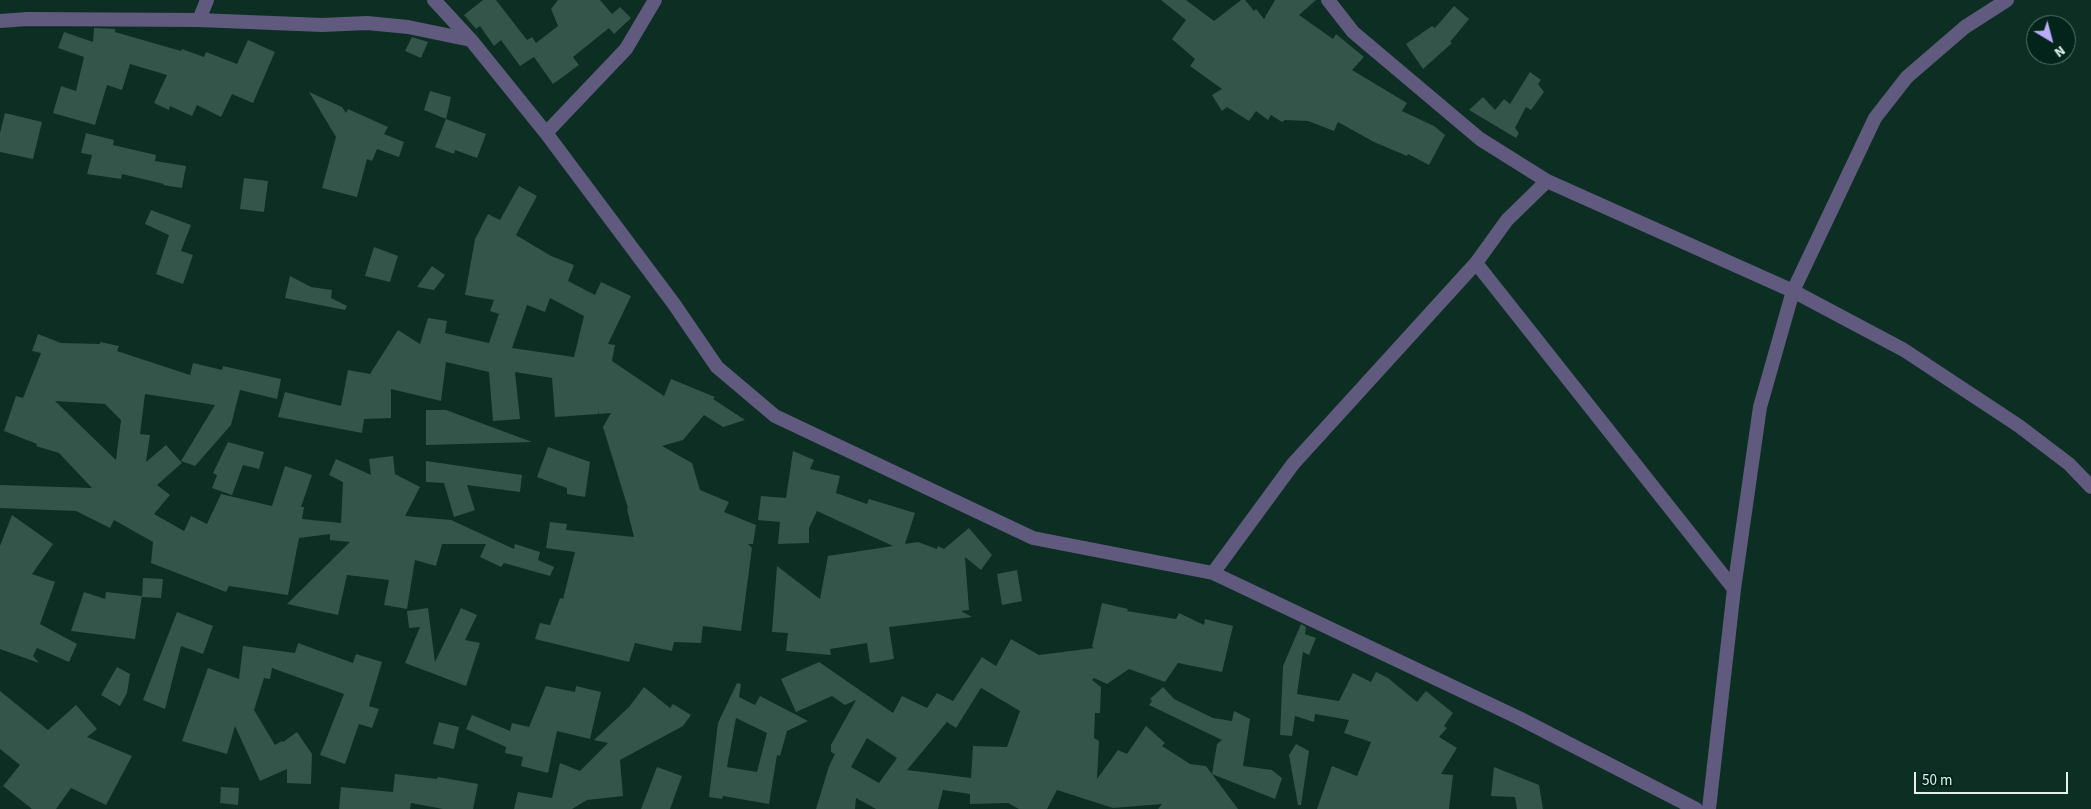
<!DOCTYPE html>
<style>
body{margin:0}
#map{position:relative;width:2091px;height:809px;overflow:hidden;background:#0c2e23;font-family:"Source Sans 3",sans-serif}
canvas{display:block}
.north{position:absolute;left:2026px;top:15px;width:50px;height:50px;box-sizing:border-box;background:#02241a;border:1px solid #5b776e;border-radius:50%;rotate:143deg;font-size:14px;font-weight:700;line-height:20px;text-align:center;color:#e1f3ec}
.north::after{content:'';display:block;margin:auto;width:18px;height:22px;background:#b9abf7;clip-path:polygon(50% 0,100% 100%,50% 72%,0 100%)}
.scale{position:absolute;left:1914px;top:772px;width:154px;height:22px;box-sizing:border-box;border:2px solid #e1f3ec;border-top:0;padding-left:6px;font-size:15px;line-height:18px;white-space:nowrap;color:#e1f3ec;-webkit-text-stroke:4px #02241a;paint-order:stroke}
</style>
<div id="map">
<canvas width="2091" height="809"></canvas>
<div class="north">N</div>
<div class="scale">50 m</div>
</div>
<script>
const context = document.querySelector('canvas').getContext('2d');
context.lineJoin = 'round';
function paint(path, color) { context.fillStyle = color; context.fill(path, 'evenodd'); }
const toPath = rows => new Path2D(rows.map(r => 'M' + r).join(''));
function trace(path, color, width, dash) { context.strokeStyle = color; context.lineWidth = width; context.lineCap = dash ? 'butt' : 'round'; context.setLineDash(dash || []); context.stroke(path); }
const building = toPath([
 [483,0,496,0,527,40,532,37,536,43,558,26,551,9,558,0,600,0,612,14,620,7,631,18,614,34,609,28,573,57,579,65,553,84,534,57,520,66,501,40,494,46,480,26,476,29,464,15],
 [1161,0,1186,0,1214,21,1241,0,1245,0,1254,11,1256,9,1264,19,1275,0,1316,0,1299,15,1333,39,1336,34,1364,57,1352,70,1407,103,1402,111,1434,126,1445,135,1429,165,1408,154,1407,156,1374,142,1338,122,1334,131,1308,121,1285,120,1282,122,1271,115,1268,120,1256,111,1249,121,1227,107,1222,111,1212,95,1222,89,1190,66,1195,59,1172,39,1186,20],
 [1454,6,1469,19,1450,42,1452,43,1423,69,1406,44,1432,26,1435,28],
 [94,28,115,29,115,32,181,51,182,49,204,57,206,52,237,64,248,40,275,52,253,103,232,94,221,117,197,105,192,116,170,106,169,110,154,103,167,75,130,64,122,90,107,85,95,125,53,113,61,86,76,91,84,57,58,48,64,32,93,42],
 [412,37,428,42,421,58,405,51],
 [1530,72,1541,80,1538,84,1544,92,1531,110,1526,107,1515,128,1519,133,1516,138,1469,110,1483,97,1495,110,1504,99,1510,104],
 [430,91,451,97,446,119,424,110],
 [309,92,342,107,346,113,348,109,388,127,384,134,404,142,399,157,377,149,372,161,367,159,357,197,322,188,336,137],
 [5,113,42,122,33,159,0,152,0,133],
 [446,119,486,134,477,158,455,150,454,154,435,147],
 [86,133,114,140,113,145,156,155,155,161,186,166,182,188,163,185,164,184,122,174,121,179,87,174,92,155,81,153],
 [244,178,268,181,264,212,240,209],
 [519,186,537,196,516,235,551,256,574,265,568,281,595,295,601,282,631,296,608,344,615,345,612,361,664,396,671,379,715,397,713,399,745,420,723,427,704,415,683,440,662,446,692,463,700,490,729,502,724,512,756,525,753,544,748,544,752,548,741,631,703,626,701,643,674,642,672,651,635,643,629,662,535,639,540,623,550,625,560,598,563,599,575,552,546,548,550,522,567,524,566,530,634,537,627,509,628,508,603,427,611,413,599,414,598,411,598,414,555,417,552,378,515,372,520,419,493,421,489,372,446,362,441,401,391,389,391,418,364,419,362,433,278,417,285,392,341,406,348,370,370,374,398,330,420,344,428,318,447,321,445,333,489,343,499,314,490,311,494,300,465,295,475,239,488,214,500,220],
 [550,298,584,316,574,357,512,348,527,305,545,312],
 [151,210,191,225,181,251,193,255,183,284,156,274,169,235,145,224],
 [374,247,398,256,390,282,365,276],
 [432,266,445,275,434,290,417,287],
 [290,276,311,287,332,290,331,298,347,306,345,310,285,298],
 [38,334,61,343,100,344,100,342,119,346,117,351,190,375,193,363,222,370,223,366,281,379,277,399,240,390,231,425,195,466,181,461,215,405,145,394,140,434,150,435,146,462,166,445,182,463,157,485,170,495,154,514,184,531,191,516,207,524,221,494,272,506,285,466,312,475,301,507,304,507,302,519,341,523,343,482,329,475,336,459,371,475,369,459,393,456,395,474,420,487,405,516,451,520,514,549,515,544,540,552,538,560,554,567,550,576,504,563,501,567,480,557,486,544,442,544,436,566,415,560,407,609,384,605,389,580,347,575,338,615,287,604,350,542,330,540,330,534,299,538,288,595,229,586,226,592,151,563,153,542,114,520,110,528,76,511,0,508,0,485,92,488,59,453,36,446,37,444,4,431,16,396,23,398,41,353,32,351],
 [55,401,105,404,121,420,116,460],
 [426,410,446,410,532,442,426,445],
 [228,442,264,452,259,469,243,465,232,495,212,488,217,475,213,473],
 [548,447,590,462,585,497,567,494,567,488,537,477],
 [793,451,814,460,810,469,840,476,836,493,867,504,869,499,915,513,905,544,918,542,937,549,938,546,944,549,969,528,992,555,981,570,965,557,969,610,961,611,972,617,889,627,894,659,870,663,867,643,830,649,831,655,786,651,788,633,772,632,777,566,820,599,828,556,893,546,817,511,809,528,809,543,778,544,780,522,758,520,761,496,786,498],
 [426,461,522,475,520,492,467,485,475,510,454,517,444,483,426,482],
 [12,515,53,544,32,574,55,582,40,624,77,644,69,662,37,648,33,656,39,663,0,649,0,546],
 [1017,570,1022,601,1002,605,997,574],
 [143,578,163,579,161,598,142,597],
 [84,592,105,599,106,592,142,596,135,639,71,631],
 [1102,603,1128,609,1127,611,1176,619,1179,613,1204,625,1205,619,1233,626,1222,672,1178,663,1165,682,1129,669,1107,684,1094,678,1092,680,1101,687,1100,713,1095,713,1094,738,1099,741,1097,779,1118,750,1127,754,1146,726,1165,743,1162,746,1190,764,1206,766,1238,809,1158,809,1162,804,1113,808,1057,790,1047,809,1019,809,1008,803,970,804,970,794,943,790,938,809,876,809,856,798,855,809,816,809,829,766,835,754,831,752,831,745,856,700,845,705,832,696,796,712,781,679,819,662,893,713,902,696,927,708,937,693,953,701,982,657,996,666,1011,639,1039,655,1094,648,1092,647],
 [981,688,1020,711,1007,747,973,746,971,778,907,770,947,722,956,728],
 [867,738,897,758,879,783,851,767],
 [428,608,435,662,461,608,477,615,465,640,480,643,466,686,405,663,420,627,409,628,407,611],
 [177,612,213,626,203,654,181,646,165,709,143,700],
 [1301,624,1306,627,1305,634,1316,638,1309,655,1303,652,1297,694,1339,701,1353,673,1371,682,1376,672,1388,678,1417,702,1426,691,1453,713,1444,726,1447,728,1439,737,1457,748,1441,774,1453,775,1449,809,1317,809,1332,766,1357,776,1371,742,1344,733,1349,720,1315,714,1314,722,1295,716,1292,736,1280,735,1283,666],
 [298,643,353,663,356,654,382,662,369,706,379,709,372,728,359,724,345,764,320,755,344,694,272,668,270,679,264,678,254,710,275,745,282,741,283,742,297,732,312,754,311,784,287,783,287,769,260,781,235,726,227,754,182,741,208,668,239,679,243,646,295,653],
 [117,667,130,674,127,693,120,706,101,695],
 [737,683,741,684,739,697,755,705,760,696,808,721,787,731,780,756,777,755,769,804,723,796,722,799,709,797,718,723],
 [736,718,767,733,757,772,727,767],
 [546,686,575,692,576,686,601,692,590,739,557,731,548,773,521,766,523,757,505,753,506,747,466,729,472,715,510,731,512,723,529,727],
 [644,687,670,708,673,704,691,715,683,726,620,760,623,796,587,800,572,809,514,809,518,792,552,798,560,763,580,771,608,743,594,740,629,707],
 [1163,687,1174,699,1213,718,1232,721,1234,711,1250,719,1243,766,1272,770,1282,778,1275,799,1212,774,1217,744,1222,740,1149,705,1152,701,1150,699],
 [0,691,48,730,76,705,97,729,87,737,132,756,106,805,71,788,56,809,32,809,3,786,20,765,0,749],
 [439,722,459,727,454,749,433,744],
 [1296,744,1309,751,1301,805,1298,805,1289,755],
 [657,767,682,776,670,809,641,809],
 [1494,767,1539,785,1543,809,1517,809,1515,797,1491,796],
 [395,774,437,779,438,777,478,784,473,809,443,809,411,803,410,809,339,809,341,787,393,792],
 [221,787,239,788,238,805,220,803]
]);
const minor = toPath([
 [434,0,471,40,546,133,674,304,717,367,775,416,1033,538,1213,573,1519,718,1696,809],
 [1328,0,1353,32,1480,139,1547,181,1793,291,1904,350,2019,426,2069,464,2091,487],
 [199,20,207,0],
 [0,21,27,19,199,20,322,25,367,23,408,27,471,40],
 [546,133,626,49,655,0],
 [1476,263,1734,589,1709,809],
 [1213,573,1293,464,1476,263,1507,220,1547,181],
 [1734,589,1760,407,1793,291,1875,118,1907,77,1965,27,2007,0]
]);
paint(building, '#345549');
trace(minor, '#615a7f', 14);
</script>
